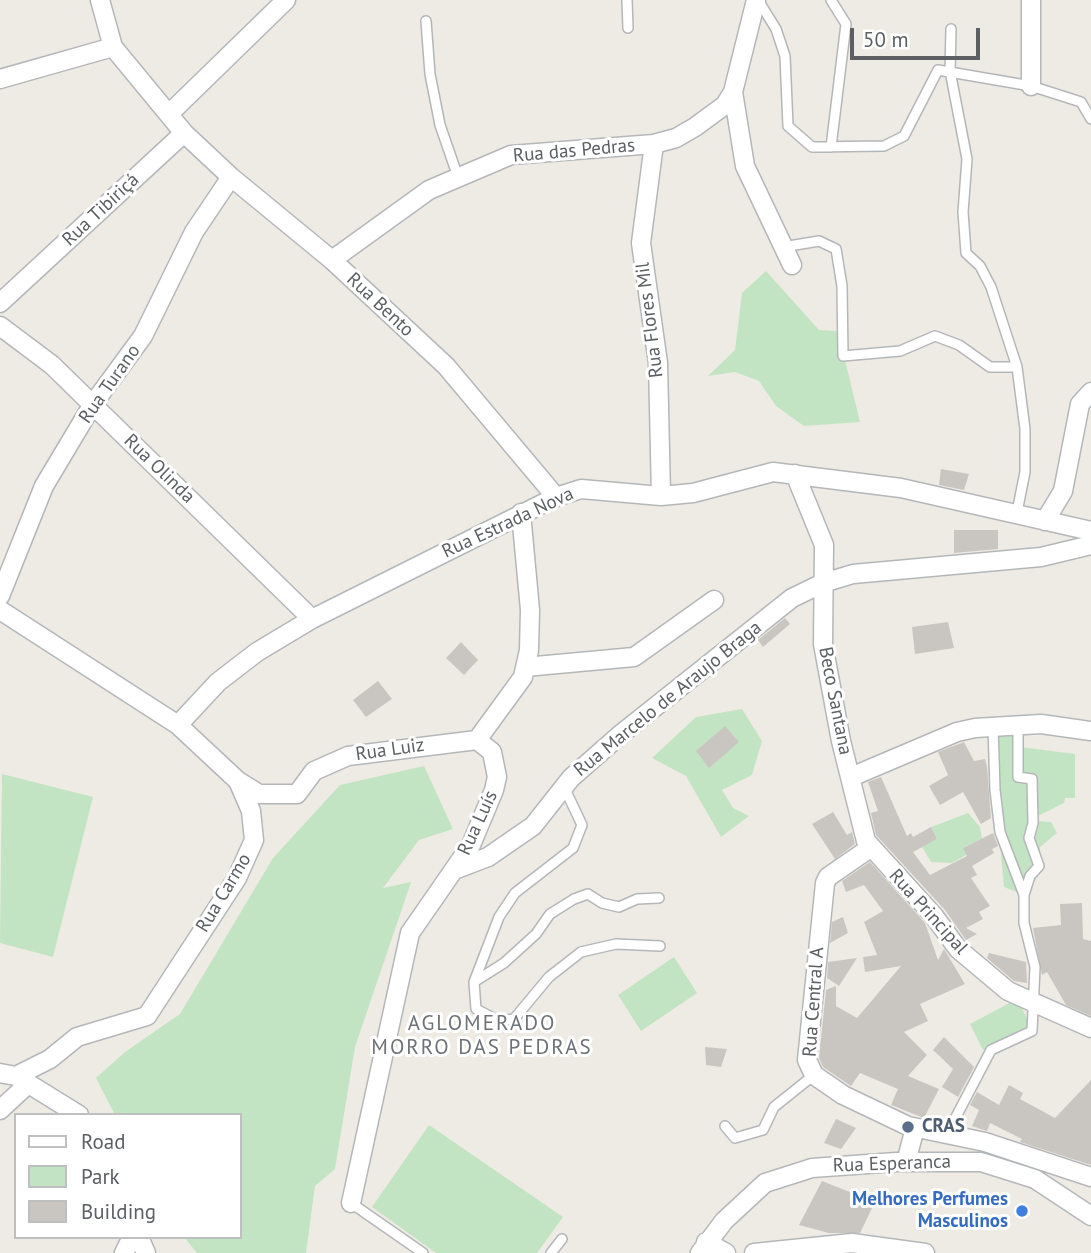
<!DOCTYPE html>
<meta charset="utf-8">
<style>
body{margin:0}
#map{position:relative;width:1091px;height:1253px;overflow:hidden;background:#eeebe4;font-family:"PT Sans",sans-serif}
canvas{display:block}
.legend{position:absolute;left:14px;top:1113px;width:228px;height:126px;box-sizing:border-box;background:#fff;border:2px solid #bebfc1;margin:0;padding:9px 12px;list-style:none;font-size:21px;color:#5c6064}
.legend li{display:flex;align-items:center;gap:14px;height:35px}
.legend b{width:35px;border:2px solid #bebfc1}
.scale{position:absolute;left:850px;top:28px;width:130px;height:32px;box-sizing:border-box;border:4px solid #5c6064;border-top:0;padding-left:9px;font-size:21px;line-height:24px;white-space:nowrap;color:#5c6064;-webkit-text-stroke:5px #fff;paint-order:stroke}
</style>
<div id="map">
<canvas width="1091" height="1253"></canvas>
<ul class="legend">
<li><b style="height:9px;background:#fff"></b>Road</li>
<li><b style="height:19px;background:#c3e4c2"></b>Park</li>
<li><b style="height:19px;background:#c9c6c2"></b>Building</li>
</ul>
<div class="scale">50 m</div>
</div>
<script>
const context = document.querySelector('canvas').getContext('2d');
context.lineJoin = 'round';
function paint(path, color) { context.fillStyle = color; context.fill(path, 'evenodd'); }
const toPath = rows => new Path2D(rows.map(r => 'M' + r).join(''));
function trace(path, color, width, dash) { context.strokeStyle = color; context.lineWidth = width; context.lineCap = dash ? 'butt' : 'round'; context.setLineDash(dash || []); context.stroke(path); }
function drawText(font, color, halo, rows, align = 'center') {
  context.font = font + ' "PT Sans",sans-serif'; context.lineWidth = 6; context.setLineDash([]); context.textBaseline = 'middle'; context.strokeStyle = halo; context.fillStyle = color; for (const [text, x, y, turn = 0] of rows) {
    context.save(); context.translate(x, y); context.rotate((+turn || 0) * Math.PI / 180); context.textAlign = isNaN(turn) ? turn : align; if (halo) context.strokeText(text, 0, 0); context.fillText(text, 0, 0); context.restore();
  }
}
const green = toPath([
 [766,271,819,330,838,331,860,422,804,426,776,406,759,381,735,372,708,376,735,350,742,293],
 [742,709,762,741,752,775,722,790,733,808,749,816,721,837,686,776,652,758,696,717],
 [1024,729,1020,747,1075,754,1075,798,1065,798,1064,803,1038,816,1037,821,1051,822,1057,833,1040,847,1041,871,1024,895,1004,887,990,730],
 [424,766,453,829,419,840,383,888,411,882,355,1047,335,1169,315,1186,306,1253,197,1253,184,1237,240,1237,240,1115,115,1115,96,1078,125,1052,180,1014,273,858,340,785],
 [2,774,93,797,53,957,0,943],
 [968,813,980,827,982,839,964,847,968,854,952,863,931,862,922,847,937,839,931,827],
 [674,957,697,993,641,1031,618,995],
 [1017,999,1031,1026,983,1050,970,1024],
 [429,1125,563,1217,537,1253,436,1253,372,1207]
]);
const building = toPath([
 [941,469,969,474,964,490,939,485],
 [954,530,998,530,998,549,954,553],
 [785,618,790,624,763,647,758,640],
 [948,622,954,648,915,654,912,627],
 [461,642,478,660,464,675,446,658],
 [378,681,392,699,366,717,353,700],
 [725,726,739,742,709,768,696,751],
 [964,742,974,761,985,759,987,767,991,818,981,824,963,792,940,805,929,786,948,775,938,752],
 [881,777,907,836,911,833,913,837,931,827,937,839,913,852,930,875,967,856,963,848,993,833,998,846,992,849,994,853,972,866,977,875,971,878,990,906,979,912,983,919,966,928,977,934,966,940,945,910,876,835,871,813,878,811,868,782],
 [833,812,847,835,852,832,855,844,835,859,812,824],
 [870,862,925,923,938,960,944,949,965,984,920,1004,928,1021,904,1032,927,1055,908,1076,939,1089,924,1118,891,1105,898,1089,860,1073,851,1086,823,1067,819,1058,826,990,836,986,836,1006,857,1018,901,966,865,972,863,957,877,955,864,922,883,911,864,885,846,892,842,881],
 [1082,903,1083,939,1091,941,1091,1016,1066,1005,1047,972,1042,975,1033,928,1061,925,1060,904],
 [843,917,848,933,830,943,832,922],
 [989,953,1026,962,1027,983,1014,981,987,958],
 [857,958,839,986,827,978,828,962],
 [944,1037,974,1067,958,1097,942,1087,953,1069,933,1050],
 [705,1047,727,1049,721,1067,706,1065],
 [1091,1080,1091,1165,1020,1142,1022,1139,990,1123,987,1131,972,1126,979,1110,970,1105,977,1092,999,1105,1009,1085,1023,1093,1020,1099,1055,1118],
 [836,1119,856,1128,841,1149,824,1143],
 [822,1181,875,1202,860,1233,829,1233,799,1225]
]);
const lane = toPath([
 [627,0,628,28],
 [758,0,776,29,785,56,788,126,812,147,884,146,904,136,938,70,1031,86,1081,102,1091,119],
 [831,0,846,24,831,147],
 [426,21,430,74,440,125,458,177],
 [951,29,950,71,967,159,963,212,966,253,980,266,991,287,1017,367,1025,429,1025,472,1017,512],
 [783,247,819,241,836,249,842,286,843,356,900,351,935,336,959,345,990,367,1017,367],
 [993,727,995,790,1000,832,1024,895],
 [564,787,582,825,573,848,515,893,499,917,474,982,476,1009,499,1021,514,1019,549,977,581,952,616,944,660,946],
 [474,982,504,963,536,934,550,914,574,899,588,894,602,903,619,907,637,899,659,898],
 [725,1126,735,1138,763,1130,774,1107,814,1075],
 [947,1134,991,1050,1032,1031,1035,967,1024,923,1024,895,1030,876,1039,866,1029,838,1033,823,1032,779,1018,777,1018,725],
 [351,1203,423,1253],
 [551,1253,562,1239]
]);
const street = toPath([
 [100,0,113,47,184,133,231,177,332,260,446,366,556,497],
 [0,79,113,47],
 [1031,86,1031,0],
 [733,92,745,166,792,265],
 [170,113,286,0],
 [654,144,641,243,658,363,661,496],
 [332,260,429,190,511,155,654,144,676,138,695,127,725,105,733,92,756,0],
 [0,303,184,133],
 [0,326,52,365,312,619],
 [795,474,824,545,823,644,841,741,866,841,934,916,958,949,1008,991,1091,1028],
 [1045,521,1063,491,1080,404,1091,392],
 [0,596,44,486,93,404,143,336,194,232,231,177],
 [0,610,178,725,238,781,251,811,254,840,237,878,147,1016,77,1037,50,1059,16,1076],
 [525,667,634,657,714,600],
 [178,725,218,682,257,652,312,619,556,497,581,489,661,496,693,493,773,472,901,488,1091,531],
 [477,740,523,677,529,650,530,610,521,513],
 [851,777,957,732,975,728,1041,724,1091,731],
 [238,781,259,794,297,794,314,771,348,756,477,740],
 [870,848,828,877,825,883,807,1060,814,1075,843,1095,908,1126,985,1142,1091,1177],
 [454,870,488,857,533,826,571,778,621,734,792,598,823,583,853,574,1041,557,1091,545],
 [0,1073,16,1076,79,1115],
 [0,1110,28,1084],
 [906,1162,915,1128],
 [351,1203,410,933,471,845,494,790,497,777,492,752,477,740],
 [139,1237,146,1253],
 [706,1242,726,1253],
 [124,1253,132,1237],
 [700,1253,724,1221,765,1183,812,1168,896,1162,981,1162,1035,1179,1091,1216],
 [754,1253,852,1243,925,1253]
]);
const markers = [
 [908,1127,7,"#5c6f8a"],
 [1022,1211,7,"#3f7fe0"]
];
const streetNames = [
 ["Rua das Pedras",574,151,-5],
 ["Rua Tibiriçá",101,210,-43],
 ["Rua Bento",380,305,43],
 ["Rua Flores Mil",650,320,-97],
 ["Rua Turano",110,384,-55],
 ["Rua Olinda",159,469,44],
 ["Rua Estrada Nova",508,523,-25],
 ["Rua Marcelo de Araujo Braga",668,699,-39],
 ["Beco Santana",835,701,79],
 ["Rua Luiz",390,750,-8],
 ["Rua Luís",478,823,-65],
 ["Rua Carmo",224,893,-59],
 ["Rua Principal",928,912,48],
 ["Rua Central A",814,1002,-86],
 ["Rua Esperanca",892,1164,-2]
];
const serviceNames = [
 ["CRAS",922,1127]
];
const shopNames = [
 ["Melhores Perfumes",1008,1200],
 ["Masculinos",1008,1222]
];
const neighbourhoodNames = [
 ["AGLOMERADO",482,1024],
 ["MORRO DAS PEDRAS",482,1048]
];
paint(green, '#c3e4c2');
paint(building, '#c9c6c2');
trace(lane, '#b4b7ba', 12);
trace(street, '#b4b7ba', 21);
trace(lane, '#fff', 9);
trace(street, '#fff', 18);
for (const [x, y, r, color] of markers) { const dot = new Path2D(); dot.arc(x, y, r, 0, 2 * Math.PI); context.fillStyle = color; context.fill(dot); trace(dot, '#fff', 2.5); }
drawText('19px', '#5c6064', '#fff', streetNames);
drawText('bold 19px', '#4e5e75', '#fff', serviceNames, 'left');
drawText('bold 19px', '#366cbe', '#fff', shopNames, 'right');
context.letterSpacing = '2px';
drawText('21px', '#6d7276', '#fff', neighbourhoodNames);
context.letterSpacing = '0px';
</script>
